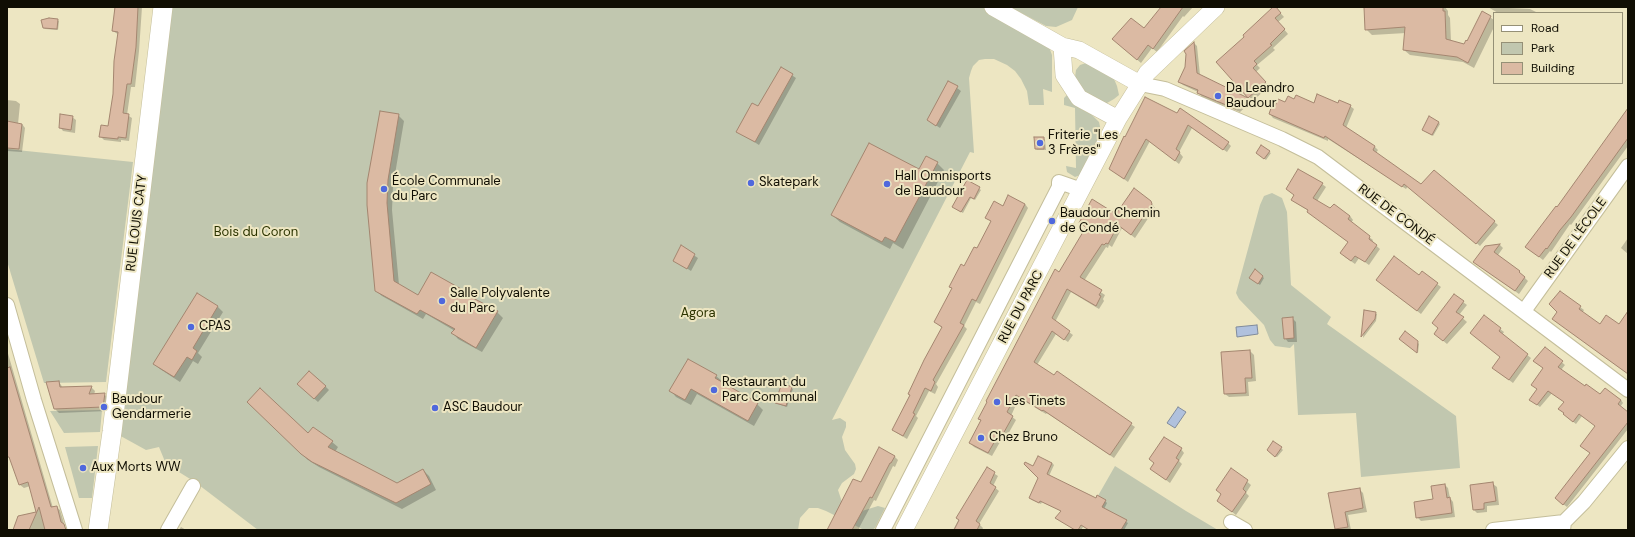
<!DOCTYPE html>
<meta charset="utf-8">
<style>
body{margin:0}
#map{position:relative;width:1635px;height:537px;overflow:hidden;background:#ede6c2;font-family:"DM Sans",sans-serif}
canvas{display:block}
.frame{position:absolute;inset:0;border:8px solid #100e03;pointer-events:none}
.legend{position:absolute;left:1493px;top:12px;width:130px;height:72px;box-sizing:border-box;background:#ede6c2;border:1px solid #959076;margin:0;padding:5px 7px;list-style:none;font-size:12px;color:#100e03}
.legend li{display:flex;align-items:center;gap:8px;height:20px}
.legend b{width:20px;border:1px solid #959076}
</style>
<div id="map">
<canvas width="1635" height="537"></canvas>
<div class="frame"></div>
<ul class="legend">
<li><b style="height:5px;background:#fff"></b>Road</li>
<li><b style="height:11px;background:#c1c7af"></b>Park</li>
<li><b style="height:11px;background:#dbbaa3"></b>Building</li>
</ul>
</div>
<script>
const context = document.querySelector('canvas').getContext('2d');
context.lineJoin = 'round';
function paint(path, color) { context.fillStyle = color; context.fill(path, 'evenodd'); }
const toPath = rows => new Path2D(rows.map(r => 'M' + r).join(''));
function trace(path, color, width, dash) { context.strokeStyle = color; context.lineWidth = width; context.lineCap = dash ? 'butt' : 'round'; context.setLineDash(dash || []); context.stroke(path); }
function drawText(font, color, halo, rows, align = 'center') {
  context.font = font + ' "DM Sans",sans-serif'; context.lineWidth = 4; context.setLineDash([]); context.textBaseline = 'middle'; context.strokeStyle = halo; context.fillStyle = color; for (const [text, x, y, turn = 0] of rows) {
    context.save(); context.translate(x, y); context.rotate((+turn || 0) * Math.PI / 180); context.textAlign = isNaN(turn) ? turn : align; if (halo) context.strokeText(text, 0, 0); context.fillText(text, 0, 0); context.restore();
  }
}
const green = toPath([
 [169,7,982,7,1048,44,1052,55,1052,92,1043,89,1044,105,1029,105,1027,91,1021,79,1015,71,1007,65,994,59,985,59,979,60,973,66,971,71,969,78,974,153,970,152,832,420,840,418,846,422,846,427,842,437,845,450,855,464,856,469,854,474,842,483,838,490,842,502,862,511,878,506,885,508,875,528,872,530,864,530,826,511,818,508,809,508,800,518,798,530,258,530,195,482,166,464,159,447,146,450,117,434],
 [1010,7,1078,7,1072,20,1056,27,1046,26],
 [1089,62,1114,79,1117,86,1119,95,1114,99,1107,103,1100,103,1082,93,1075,77,1076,70,1080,65],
 [1067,95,1079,108,1091,114,1099,122,1101,131,1100,138,1080,175,1075,177,1067,172,1066,166,1076,168,1075,108,1064,105,1064,98],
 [7,149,133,162,106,382,44,383,7,261],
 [1272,193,1282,198,1287,212,1291,285,1331,317,1327,324,1456,416,1460,468,1361,477,1356,413,1298,415,1294,344,1290,348,1275,346,1270,340,1264,325,1239,299,1236,293,1260,205,1264,196],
 [102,410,100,432,64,433,50,411],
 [98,446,92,498,79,498,65,447],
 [1115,466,1186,511,1218,530,1121,530,1087,515]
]);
const water = toPath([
 [1257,325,1258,334,1237,337,1236,327,1257,325],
 [1178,407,1186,412,1175,428,1167,423,1178,407]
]);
const shadow = toPath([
 [115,7,142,7,139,51,135,87,131,87,127,115,132,118,129,141,121,140,121,142,104,140,100,136,109,127,114,88,119,35,113,31,115,15,114,13],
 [1163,7,1193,7,1184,17,1183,16,1157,52,1152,48,1141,63,1117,42,1144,30],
 [1271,7,1275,7,1284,17,1278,22,1288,34,1273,48,1275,50,1257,65,1260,68,1256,72,1269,86,1253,101,1218,62,1245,38,1273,8],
 [1365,7,1445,7,1448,11,1448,15,1450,18,1451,41,1464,46,1468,42,1482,12,1494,20,1494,27,1474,68,1463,62,1410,55,1404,50,1406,33,1372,35,1366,29],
 [1488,7,1530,9,1538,13,1498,13],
 [57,20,59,21,58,30,45,29,44,28],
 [1194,43,1197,46,1200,75,1248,99,1251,102,1240,112,1202,97,1198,92,1183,85,1180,82,1186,67,1187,54,1185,52],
 [781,68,796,78,759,145,737,131,758,108],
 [949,82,961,91,940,128,928,120],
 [1146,98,1228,143,1231,146,1227,152,1192,128,1179,152,1183,157,1179,164,1150,141,1128,182,1114,172,1126,139],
 [7,100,16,101,20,104,18,124,22,124,25,128,22,152,7,151],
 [1295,100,1314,104,1350,106,1354,109,1346,128,1375,147,1378,150,1376,153,1422,186,1434,171,1498,225,1480,246,1408,186,1406,189,1328,139,1328,141,1273,118,1270,114,1286,103],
 [1628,109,1628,146,1571,225,1570,224,1551,252,1550,251,1543,260,1530,250,1557,208],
 [398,115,404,121,393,186,392,210,399,285,418,296,471,296,478,302,497,312,503,318,482,352,458,339,453,333,455,331,426,314,423,319,382,296,376,291,368,205],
 [72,117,76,120,75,133,63,131,60,127],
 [1438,122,1440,124,1433,136,1424,131],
 [1044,138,1045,140,1046,150,1037,150,1036,149],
 [1269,152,1271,153,1266,160,1257,153],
 [937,163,944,170,903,249,893,243,890,249,840,222,832,215],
 [968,181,981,190,975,200,971,198,963,213,954,208],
 [1322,184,1326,187,1317,201,1331,209,1334,205,1350,216,1353,220,1351,223,1369,237,1373,240,1372,242,1380,249,1369,265,1359,258,1355,264,1345,257,1349,243,1309,211,1296,203,1295,195,1288,189],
 [1150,201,1155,208,1135,238,1122,228,1112,247,1109,245,1108,248,1106,247,1084,281,1105,295,1103,299,1104,301,1099,309,1071,292,1055,322,1073,335,1068,342,1056,334,1037,365,1054,377,1057,373,1135,427,1114,458,1047,413,1046,414,1019,398,1011,416,1016,420,1007,436,1004,435,992,456,974,447,970,443,981,421,979,419,1059,273,1086,228,1080,223,1116,215],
 [1025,204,1028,208,980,304,976,302,964,326,967,329,936,384,938,387,935,394,929,391,916,416,918,418,907,439,897,433,893,430,942,328,936,322,964,267,977,249,992,222,987,218,1003,207],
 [1628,238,1628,254,1621,248],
 [1500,245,1503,248,1498,255,1519,272,1528,281,1519,294,1478,265,1485,247],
 [681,247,698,258,691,271,674,260],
 [1255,270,1264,278,1260,285,1252,279],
 [1420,276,1437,284,1441,287,1421,314,1377,280],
 [197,294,218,307,223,312,198,353,202,357,198,364,193,361,180,382,160,369,155,364],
 [1463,302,1467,305,1459,315,1467,322,1447,344,1435,334],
 [1580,307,1584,310,1582,313,1600,326,1620,325,1628,313,1628,374,1553,319],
 [1365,311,1377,314,1376,321,1363,338],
 [1292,318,1296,322,1297,342,1288,342,1285,338],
 [1500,329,1504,332,1502,335,1531,358,1513,383,1497,371,1501,357,1475,336],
 [1402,341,1417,342,1419,344,1418,353],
 [1545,348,1565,365,1561,370,1585,388,1600,396,1621,400,1623,403,1620,407,1628,414,1628,429,1567,507,1559,501,1591,453,1596,426,1582,416,1576,424,1567,417,1565,402,1552,393,1540,407,1533,402,1544,369,1534,361],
 [7,350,53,508,56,507,60,510,66,530,14,530,18,517,37,512,30,486,24,488,20,485,7,444],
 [1250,351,1254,355,1256,381,1248,382,1249,396,1229,397,1225,394],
 [716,376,722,381,721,383,757,404,763,410,754,426,697,394,691,405,676,397,671,391],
 [59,382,63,388,91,387,95,391,94,395,104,394,108,398,107,411,59,413,55,409],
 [325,386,329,390,318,402,302,388],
 [791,388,793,389,787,407,778,404,777,403],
 [248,402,308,434,332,442,338,447,335,452,397,484,423,470,429,476,436,490,402,509,319,467,308,460],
 [1281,448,1283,450,1277,457,1269,452],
 [1181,449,1184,453,1179,461,1182,464,1170,483,1151,469,1155,464],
 [894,456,898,460,895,467,893,466,876,501,874,500,859,528,860,530,828,530,862,483],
 [1052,463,1054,465,1049,476,1096,500,1105,501,1107,503,1104,509,1128,523,1124,530,1089,530,1083,527,1081,530,1075,530,1061,511,1042,502,1041,504,1032,500,1030,498,1040,478,1034,468],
 [987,469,998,476,993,486,999,491,979,524,983,528,982,530,953,530],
 [1232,469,1251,485,1246,493,1249,496,1236,515,1222,504,1222,494],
 [1493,484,1497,487,1499,505,1487,506,1487,512,1477,513,1473,509],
 [1445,485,1448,488,1450,498,1453,502,1455,517,1421,521,1417,517,1434,500],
 [1359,489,1363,493,1367,512,1348,515,1351,530,1337,530,1330,494],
 [181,527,186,530,179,530]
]);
const building = toPath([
 [115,7,138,7,136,47,131,84,127,84,123,113,129,114,126,138,118,137,118,139,99,137,101,125,108,126,113,94,114,61,118,32,112,31,115,7],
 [1161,7,1183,7,1153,49,1148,45,1137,60,1112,39,1131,18,1144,28,1161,7],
 [1273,7,1276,7,1281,13,1275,18,1285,29,1270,44,1272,45,1254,61,1257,64,1253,68,1266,82,1248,98,1216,62,1244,37,1243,35,1273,7],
 [1364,7,1443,7,1443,11,1445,11,1446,39,1464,44,1466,40,1467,41,1482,11,1491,16,1468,63,1457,57,1403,50,1405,27,1365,30,1364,7],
 [49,18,58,19,57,29,43,28,41,20,49,18],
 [1194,42,1197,73,1248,98,1236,109,1197,93,1198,90,1178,82,1185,67,1186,54,1184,51,1194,42],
 [781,67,793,74,755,142,736,132,752,103,758,106,781,67],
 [948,81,958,86,936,126,927,120,948,81],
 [1317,94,1338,103,1339,100,1351,105,1343,125,1375,146,1373,150,1421,184,1434,170,1495,221,1476,244,1404,184,1402,187,1325,136,1324,138,1269,114,1272,105,1275,106,1278,99,1285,102,1288,96,1294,99,1296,95,1314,103,1317,94],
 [1145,97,1177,113,1180,108,1229,142,1223,150,1188,125,1176,149,1180,152,1175,161,1146,139,1124,179,1109,169,1124,136,1125,137,1145,97],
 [1628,108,1628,138,1571,217,1560,230,1547,249,1546,248,1539,257,1525,247,1556,206,1557,207,1628,108],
 [380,111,399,114,388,180,387,203,394,281,418,295,431,272,472,295,471,297,498,311,476,348,451,333,455,329,420,310,417,314,375,291,367,205,367,183,380,111],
 [60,114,73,116,71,130,59,128,60,114],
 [1429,116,1439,122,1432,135,1422,130,1429,116],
 [7,121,22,124,19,149,7,148,7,121],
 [1034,137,1044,137,1044,149,1035,149,1034,137],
 [869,143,919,169,926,156,938,162,895,242,885,237,882,242,831,215,869,143],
 [1261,145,1270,151,1264,159,1256,153,1261,145],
 [1298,169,1323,183,1313,198,1330,208,1334,204,1350,216,1348,219,1370,236,1369,239,1377,245,1365,262,1355,256,1351,261,1340,253,1348,242,1307,212,1308,210,1291,200,1294,195,1286,189,1298,169],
 [967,180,980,187,974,199,970,197,961,212,952,207,967,180],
 [1134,188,1151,201,1152,204,1131,235,1118,225,1108,244,1106,243,1104,245,1102,244,1080,277,1102,290,1099,295,1101,296,1096,306,1067,289,1052,318,1070,331,1064,340,1052,331,1034,362,1054,375,1057,371,1132,423,1110,455,1043,410,1042,411,1016,395,1007,412,1013,416,1003,434,1000,432,988,453,969,443,981,420,978,419,987,402,986,401,1055,269,1059,272,1086,227,1079,223,1092,199,1116,214,1134,188],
 [1008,195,1025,204,976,301,972,299,960,323,964,325,933,380,935,382,931,391,925,388,913,413,915,414,903,436,892,430,910,395,908,394,924,360,942,327,934,322,952,288,949,287,961,264,964,266,974,247,977,248,991,221,985,218,994,201,1003,206,1008,195],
 [1500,244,1494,252,1520,271,1519,272,1525,277,1515,291,1473,262,1485,246,1500,244],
 [681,245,695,254,687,269,673,261,681,245],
 [1394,256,1419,275,1422,271,1438,283,1417,311,1376,280,1394,256],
 [1255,269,1263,276,1258,284,1249,278,1255,269],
 [1560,291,1581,306,1579,309,1600,324,1606,315,1619,324,1628,311,1628,374,1552,319,1557,312,1549,304,1560,291],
 [197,293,218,306,193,348,197,351,192,360,187,357,174,377,153,364,197,293],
 [1454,294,1464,301,1456,312,1464,317,1443,341,1434,334,1438,328,1432,323,1454,294],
 [1364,310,1376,312,1375,319,1361,337,1364,310],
 [1484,315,1501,328,1499,331,1528,354,1509,380,1492,368,1500,357,1470,333,1484,315],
 [1293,317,1294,338,1284,339,1282,318,1293,317],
 [1405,331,1418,341,1417,353,1399,339,1405,331],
 [1545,347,1563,361,1558,367,1585,386,1586,384,1600,394,1605,388,1621,400,1618,404,1628,412,1628,422,1563,505,1555,498,1590,453,1580,446,1595,426,1579,414,1573,422,1563,414,1564,413,1558,409,1564,402,1548,391,1537,405,1529,400,1537,389,1531,385,1543,368,1533,361,1545,347],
 [1250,350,1252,378,1245,378,1246,393,1224,394,1221,352,1250,350],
 [688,359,717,375,715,378,758,403,748,421,691,389,685,400,669,391,688,359],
 [10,367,51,507,57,506,61,522,64,524,66,530,45,530,39,507,29,530,13,530,18,516,36,512,28,482,19,485,9,457,7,457,7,368,10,367],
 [309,371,326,386,314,399,297,384,309,371],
 [59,381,60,387,92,386,89,394,105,393,103,407,54,409,46,382,59,381],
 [782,383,792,387,786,406,775,403,782,383],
 [260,388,308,433,313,427,333,441,328,447,397,483,423,469,431,484,396,503,312,462,301,454,247,402,260,388],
 [1164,437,1182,448,1176,458,1179,460,1166,480,1150,469,1154,463,1149,459,1164,437],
 [1273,441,1282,447,1275,457,1267,450,1273,441],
 [879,447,895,456,891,463,890,463,872,498,870,497,852,530,827,530,853,479,861,482,879,447],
 [1038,456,1052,463,1047,474,1096,498,1097,495,1106,500,1102,507,1127,520,1121,530,1089,530,1081,525,1078,530,1075,530,1055,518,1061,511,1040,501,1039,503,1029,498,1038,478,1024,464,1025,462,1033,466,1038,456],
 [987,467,995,472,990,483,996,487,976,521,980,524,977,530,954,530,959,520,956,518,987,467],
 [1231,468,1248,480,1243,489,1246,492,1232,512,1217,501,1221,494,1216,490,1231,468],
 [1493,482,1496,501,1484,503,1484,509,1473,510,1470,485,1493,482],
 [1445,484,1447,498,1450,497,1452,513,1416,518,1414,502,1433,499,1431,486,1445,484],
 [1360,488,1363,508,1345,512,1348,527,1335,529,1328,493,1360,488]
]);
const minor = toPath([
 [1140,84,1165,89,1282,139,1318,157,1628,390],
 [7,305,34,400,75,530],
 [1524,311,1628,166],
 [1231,522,1245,530],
 [168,530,193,486],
 [883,530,1059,187,1059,182,1082,190],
 [1493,530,1564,522],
 [1563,530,1564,522,1584,502,1628,448]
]);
const tertiary = toPath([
 [993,7,1062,46,1079,50,1140,84],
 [1062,46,1064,75,1079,98,1118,119],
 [904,530,1118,119,1147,73,1216,7]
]);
const secondary = toPath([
 [98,530,112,432,163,7]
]);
const markers = [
 [1218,96,4,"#4f68dd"],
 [1040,143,4,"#4f68dd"],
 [751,183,4,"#4f68dd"],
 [887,184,4,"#4f68dd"],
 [384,189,4,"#4f68dd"],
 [1052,221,4,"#4f68dd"],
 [442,301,4,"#4f68dd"],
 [191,327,4,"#4f68dd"],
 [714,390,4,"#4f68dd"],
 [997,402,4,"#4f68dd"],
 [104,407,4,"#4f68dd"],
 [435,408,4,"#4f68dd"],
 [981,438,4,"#4f68dd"],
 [83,468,4,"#4f68dd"]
];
const poiNames = [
 ["Da Leandro",1226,89],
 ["Baudour",1226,104],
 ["Friterie \"Les",1048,136],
 ["3 Frères\"",1048,151],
 ["Hall Omnisports",895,177],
 ["de Baudour",895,192],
 ["École Communale",392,182],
 ["du Parc",392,197],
 ["Skatepark",759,183],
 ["Baudour Chemin",1060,214],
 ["de Condé",1060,229],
 ["Salle Polyvalente",450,294],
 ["du Parc",450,309],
 ["CPAS",199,327],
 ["Restaurant du",722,383],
 ["Parc Communal",722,398],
 ["Baudour",112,400],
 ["Gendarmerie",112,415],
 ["Les Tinets",1005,402],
 ["ASC Baudour",443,408],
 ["Chez Bruno",989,438],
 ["Aux Morts WW",91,468]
];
const streetNames = [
 ["RUE DE CONDÉ",1396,215,37],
 ["RUE LOUIS CATY",137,223,-83],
 ["RUE DE L'ÉCOLE",1576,238,-54],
 ["RUE DU PARC",1021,307,-62]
];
const parkNames = [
 ["Bois du Coron",256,233],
 ["Agora",698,314]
];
paint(green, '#c1c7af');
paint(water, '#b0c1dd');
trace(water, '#808b9c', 1);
paint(shadow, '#0003');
paint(building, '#dbbaa3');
trace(building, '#a48670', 1);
trace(minor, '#c4be9a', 16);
trace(tertiary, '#c4be9a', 18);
trace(secondary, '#c4be9a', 20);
trace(minor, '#fff', 14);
trace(tertiary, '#fff', 17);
trace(secondary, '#fff', 19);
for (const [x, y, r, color] of markers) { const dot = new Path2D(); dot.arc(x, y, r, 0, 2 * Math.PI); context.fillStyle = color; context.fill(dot); trace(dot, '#ede6c2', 1.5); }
drawText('13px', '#100e03', '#ede6c2', poiNames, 'left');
drawText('13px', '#100e03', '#ede6c2', streetNames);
drawText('13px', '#2c3400', '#ede6c2', parkNames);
</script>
